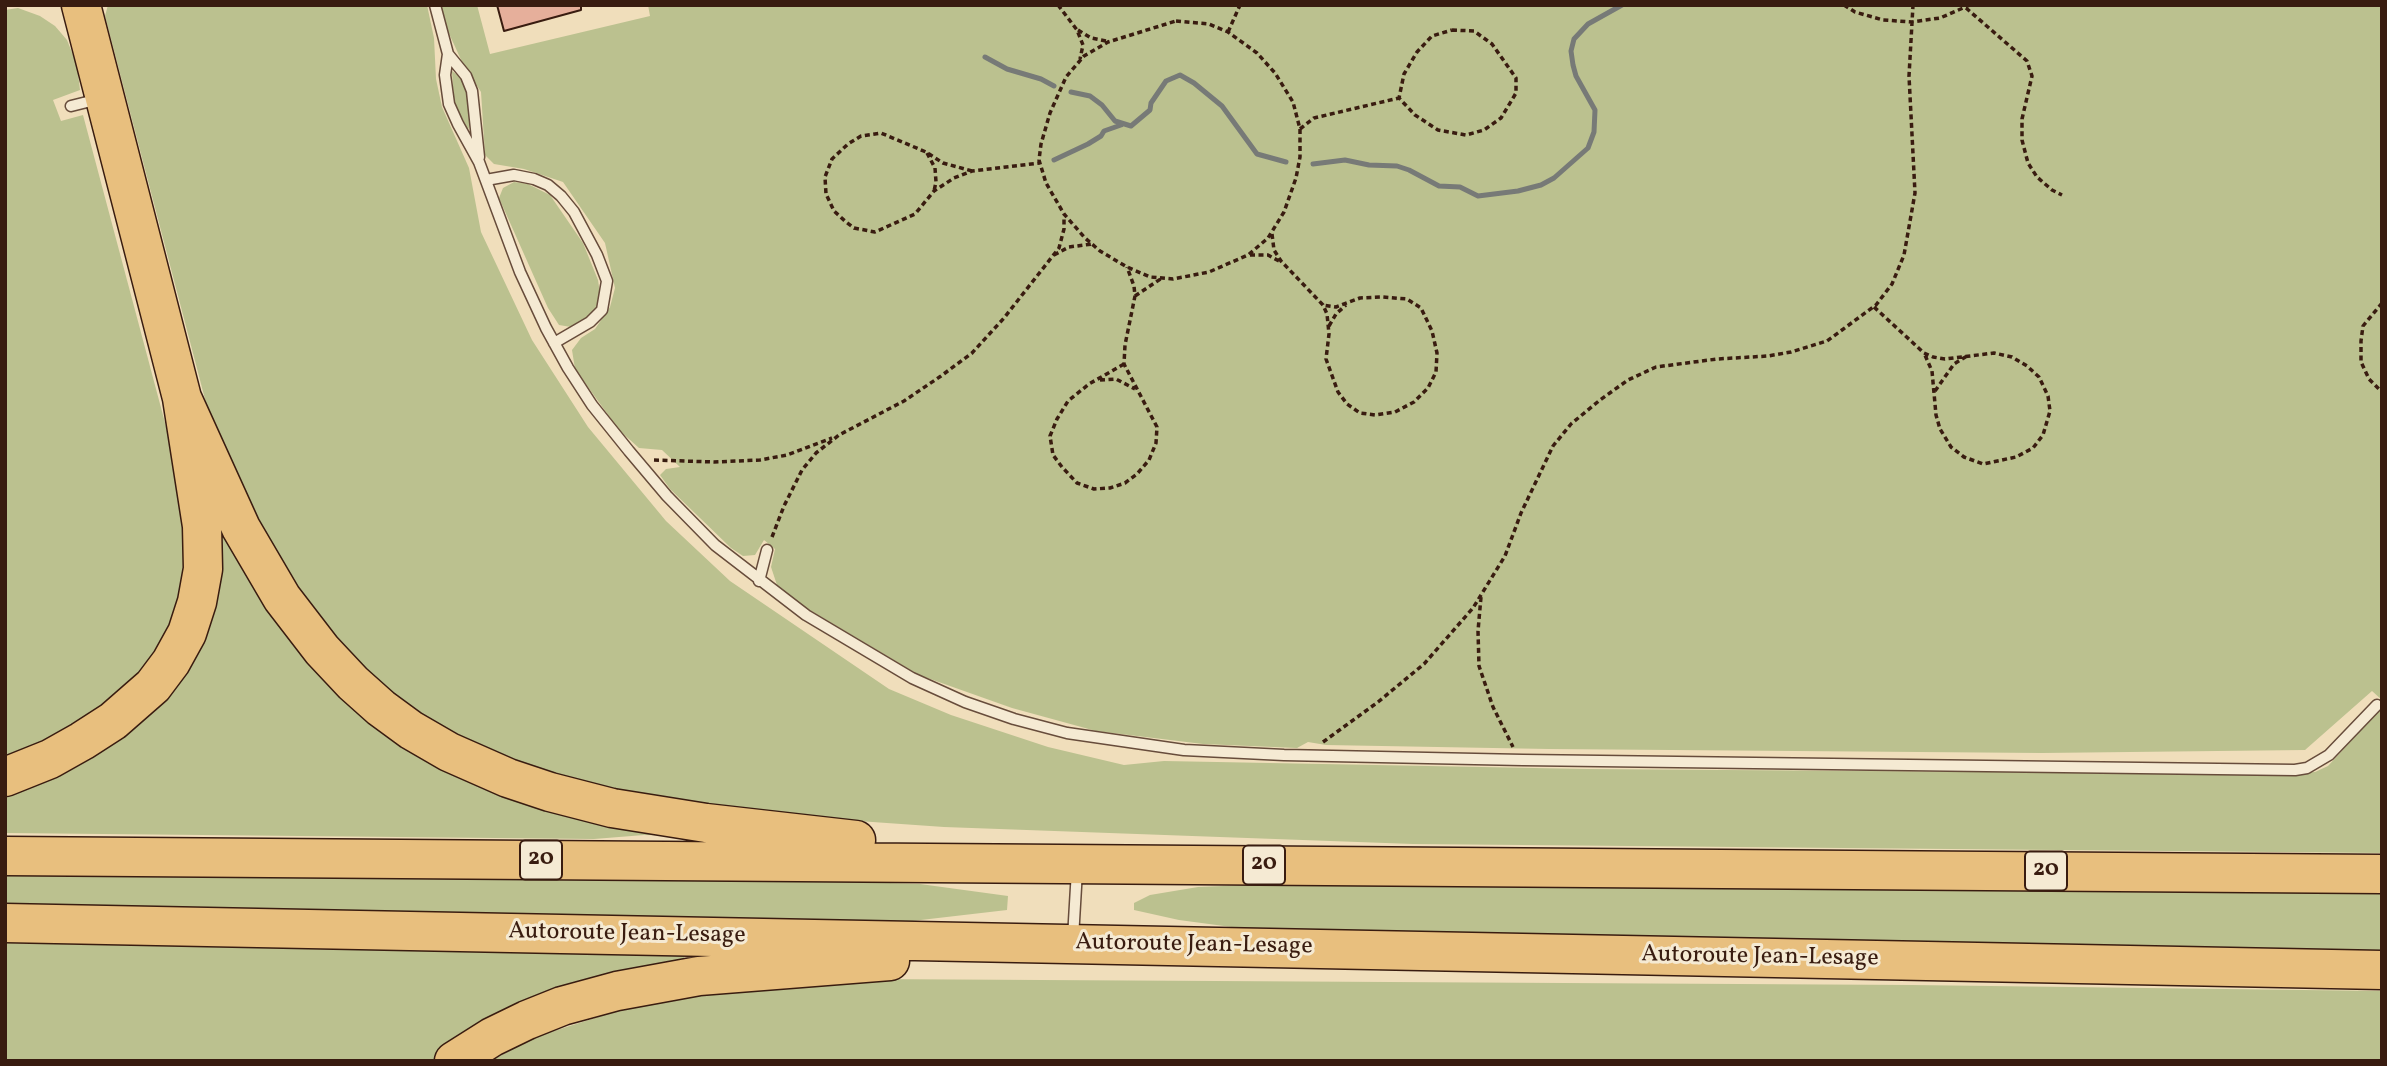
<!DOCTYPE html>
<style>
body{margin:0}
#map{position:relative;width:2387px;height:1066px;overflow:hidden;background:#f0debb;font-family:Vollkorn,serif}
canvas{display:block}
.frame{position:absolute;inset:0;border:7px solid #391c10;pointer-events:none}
</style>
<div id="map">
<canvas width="2387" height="1066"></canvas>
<div class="frame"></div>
</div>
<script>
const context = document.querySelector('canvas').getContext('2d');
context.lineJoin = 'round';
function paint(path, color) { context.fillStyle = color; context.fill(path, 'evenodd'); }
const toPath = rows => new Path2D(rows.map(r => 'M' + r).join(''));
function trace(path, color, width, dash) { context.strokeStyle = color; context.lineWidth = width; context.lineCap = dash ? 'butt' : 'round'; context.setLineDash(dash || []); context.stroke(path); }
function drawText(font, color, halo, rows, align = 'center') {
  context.font = font + ' Vollkorn,serif'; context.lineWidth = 6; context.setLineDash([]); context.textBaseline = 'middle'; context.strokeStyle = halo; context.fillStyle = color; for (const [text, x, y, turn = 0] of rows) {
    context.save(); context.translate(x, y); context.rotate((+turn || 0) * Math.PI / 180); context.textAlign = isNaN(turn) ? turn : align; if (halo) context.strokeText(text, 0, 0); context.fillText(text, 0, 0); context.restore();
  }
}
const green = toPath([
 [108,5,427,5,434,38,436,79,442,107,469,168,481,232,532,340,588,427,666,521,730,581,889,689,951,715,1048,747,1124,765,1164,761,1587,769,2280,774,2315,772,2328,766,2382,707,2382,853,1413,844,944,827,801,817,601,790,458,742,401,703,337,643,294,589,242,495,206,403,105,16],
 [441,5,477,5,490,54,650,16,648,5,2382,5,2382,700,2372,691,2305,750,2042,753,1549,749,1326,745,1308,742,1297,748,1203,744,1096,731,1012,708,919,675,803,606,778,588,771,567,775,549,764,540,755,555,743,556,731,548,670,489,660,475,666,469,680,467,662,450,639,448,619,430,575,369,572,350,581,338,595,329,610,307,615,288,605,243,563,182,524,169,494,164,485,155,481,92,463,64,446,27],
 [18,8,40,16,55,26,67,40,77,65,80,90,53,100,61,121,83,115,176,464,187,557,181,603,146,673,87,721,5,761,5,10],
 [452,71,460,77,467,87,472,119,468,130,454,102],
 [514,182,528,184,550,195,583,243,598,280,601,300,590,316,571,327,559,325,548,308,499,198,503,188],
 [210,493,370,713,691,836,644,835,594,839,5,833,5,789,169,686],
 [5,872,773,879,920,884,1008,896,1007,910,895,923,5,904],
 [1248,885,2382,890,2382,956,1254,930,1179,920,1134,910,1134,903,1150,895,1198,887],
 [5,943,527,952,684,956,684,966,441,1061,5,1061],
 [866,979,1912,985,2382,991,2382,1061,491,1061,535,1037,636,1005,718,990]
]);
const stream = toPath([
 [985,57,1007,69,1041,79,1054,86],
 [1071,92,1090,96,1102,105,1115,121,1131,126,1150,110,1151,103,1166,81,1180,75,1194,83,1222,106,1257,154,1286,162],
 [1054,160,1088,144,1101,136,1104,131,1121,125],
 [1313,164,1345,160,1369,165,1397,166,1409,170,1439,186,1460,187,1478,196,1518,191,1541,185,1554,178,1588,148,1594,132,1595,110,1576,76,1573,65,1571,51,1574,39,1588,24,1622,5]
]);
const building = toPath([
 [497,5,581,5,581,10,504,31,497,5]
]);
const path = toPath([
 [1058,5,1077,30,1083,45,1080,59],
 [1844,5,1855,12,1883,20,1912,22,1940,18,1970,5],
 [1966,8,2027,61,2032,76,2022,119,2022,140,2028,163,2037,177,2052,190,2062,195],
 [1176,21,1209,24,1228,32,1257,53,1275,73,1293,102,1300,129,1300,157,1296,178,1284,212,1268,238,1248,255,1209,272,1173,279,1150,277,1127,267,1100,251,1085,238,1064,214,1046,183,1039,160,1041,144,1050,113,1066,77,1084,56,1108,42,1176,21],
 [1078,30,1091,38,1106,41],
 [1452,30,1474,31,1492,44,1516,78,1516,93,1501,118,1484,130,1466,135,1438,130,1415,115,1399,98,1404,74,1417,52,1432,36,1452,30],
 [1228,32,1240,5],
 [1300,129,1314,118,1399,98],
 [927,153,935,168,936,182,934,191],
 [972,171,943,163,926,152,881,133,861,136,848,144,832,159,825,177,826,194,834,211,846,222,854,228,875,232,915,214,934,191,954,178,972,171,1040,163],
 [1272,234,1274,250,1281,261,1323,305,1327,314,1329,334,1326,359,1338,392,1347,404,1360,413,1375,415,1395,412,1414,402,1428,388,1436,372,1437,353,1432,331,1421,308,1407,299,1382,297,1360,298,1336,307,1323,305],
 [1054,255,1069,247,1092,244],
 [1250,255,1268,255,1279,261],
 [1135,296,1162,278],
 [2382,303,2363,326,2361,341,2361,362,2369,379,2382,392],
 [1874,307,1924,353,1933,357,1945,359,1994,353,2012,357,2027,366,2039,377,2048,396,2050,411,2043,435,2033,448,2016,457,1983,464,1964,457,1951,447,1940,429,1936,415,1932,371,1924,353],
 [1329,326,1336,314,1346,305],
 [1124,364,1089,384,1068,401,1057,419,1050,436,1053,455,1062,467,1077,483,1094,489,1110,488,1125,483,1137,474,1149,460,1156,443,1157,427,1124,364,1125,345,1135,296,1134,286,1127,267],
 [1100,380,1116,379,1135,389],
 [1935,391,1954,364,1967,356],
 [654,460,714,462,760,460,787,455,832,438],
 [772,537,784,506,802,470,816,453,839,435,904,401,941,376,972,353,1004,318,1059,248,1064,229,1064,216],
 [1481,597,1478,631,1479,666,1493,707,1513,747],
 [1323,742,1378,702,1424,664,1473,608,1505,556,1521,513,1553,446,1571,424,1600,400,1628,380,1656,367,1717,359,1768,356,1791,352,1827,341,1876,305,1892,284,1904,255,1915,193,1909,76,1913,5]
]);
const lane = toPath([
 [435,5,448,54,466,76,472,91,479,157],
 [448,54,445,75,449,104,458,124,479,162,520,272,546,328,568,368,592,405,629,451,667,496,715,545,806,615,912,678,965,702,1014,719,1067,733,1184,750,1284,755,1523,760,2295,770,2307,768,2329,755,2377,705],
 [71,106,99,99],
 [486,180,514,175,534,179,548,185,561,196,574,212,597,255,607,281,602,310,590,322,554,343],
 [759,581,767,550],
 [1073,938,1077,870]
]);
const highway = toPath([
 [182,398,241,528,282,598,322,650,353,683,381,708,411,730,449,752,508,778,550,792,612,808,706,823,856,840],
 [5,777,50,759,82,741,113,721,153,686,171,662,187,633,197,602,203,569,202,526,182,398,81,5],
 [5,856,2382,874],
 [5,923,2382,970],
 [454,1061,492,1037,527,1020,562,1006,617,991,699,976,890,961]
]);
const shields = [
 [541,860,42],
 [1264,865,42],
 [2046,871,42]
];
const shieldNames = [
 ["20",541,860],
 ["20",1264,865],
 ["20",2046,871]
];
const streetNames = [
 ["Autoroute Jean-Lesage",627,935,1],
 ["Autoroute Jean-Lesage",1194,946,1],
 ["Autoroute Jean-Lesage",1760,958,1]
];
paint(green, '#bbc18f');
trace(stream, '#777a77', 5);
paint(building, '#e6af9b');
trace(building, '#391c10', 2);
trace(lane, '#674c3b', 13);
trace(highway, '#391c10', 41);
trace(path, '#391c10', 3.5, [5, 3.5]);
trace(lane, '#f5ead3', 10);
trace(highway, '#e8bf7e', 38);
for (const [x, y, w] of shields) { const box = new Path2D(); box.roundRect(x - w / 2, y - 19.5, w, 39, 5); context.fillStyle = '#f5ead3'; context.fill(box); trace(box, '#391c10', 2); }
drawText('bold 23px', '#391c10', null, shieldNames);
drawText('24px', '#391c10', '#f5ead3', streetNames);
</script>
